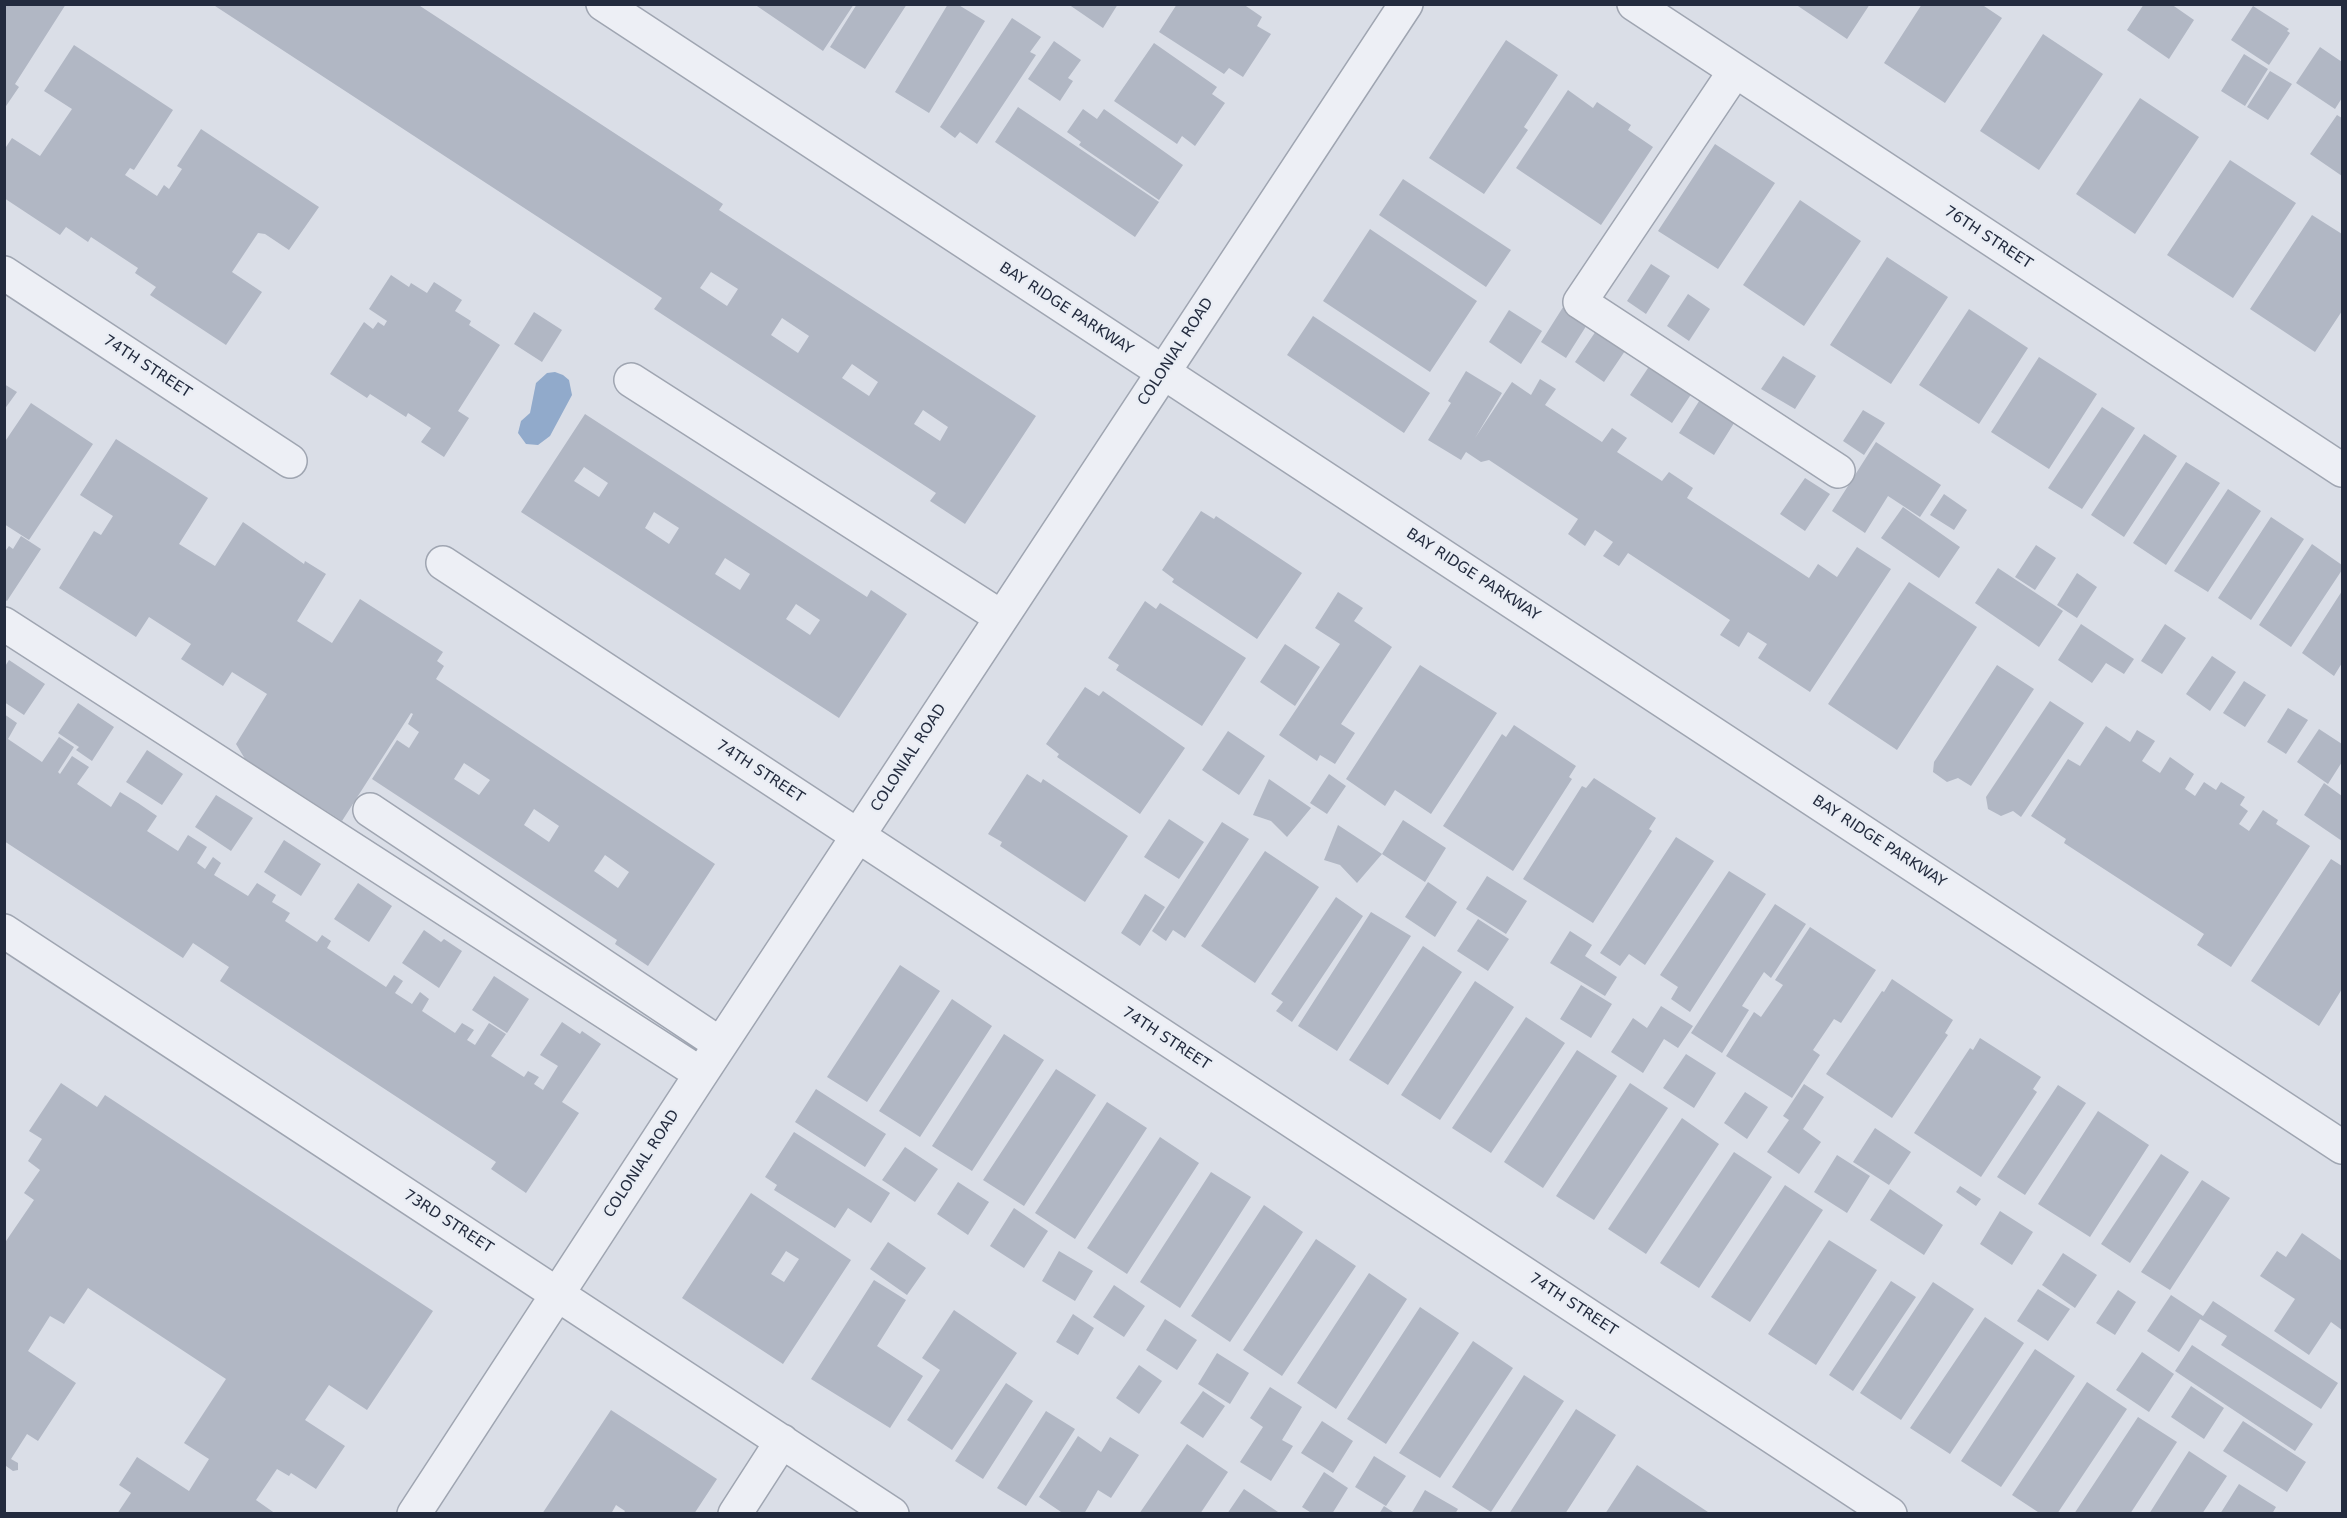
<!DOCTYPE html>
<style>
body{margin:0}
#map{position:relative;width:2347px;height:1518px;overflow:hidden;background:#dadee7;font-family:"DejaVu Sans",sans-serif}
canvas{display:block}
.frame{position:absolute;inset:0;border:6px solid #232b3e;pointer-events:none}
</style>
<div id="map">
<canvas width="2347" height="1518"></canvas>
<div class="frame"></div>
</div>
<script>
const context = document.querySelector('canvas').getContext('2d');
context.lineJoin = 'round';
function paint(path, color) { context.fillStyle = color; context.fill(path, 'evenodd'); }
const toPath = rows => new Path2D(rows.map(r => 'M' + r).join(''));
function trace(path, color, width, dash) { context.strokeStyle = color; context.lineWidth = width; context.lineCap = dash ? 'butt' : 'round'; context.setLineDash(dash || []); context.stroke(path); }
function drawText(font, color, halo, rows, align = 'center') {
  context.font = font + ' "DejaVu Sans",sans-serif'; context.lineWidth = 4.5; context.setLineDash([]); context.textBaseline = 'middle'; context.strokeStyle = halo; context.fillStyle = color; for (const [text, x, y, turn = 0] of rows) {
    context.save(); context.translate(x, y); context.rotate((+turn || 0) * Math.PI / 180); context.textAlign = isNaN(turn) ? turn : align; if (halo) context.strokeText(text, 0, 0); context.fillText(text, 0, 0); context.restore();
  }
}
const water = toPath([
 [555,372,563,375,569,380,572,395,550,436,538,445,526,444,518,433,521,421,530,413,536,383,547,373]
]);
const building = toPath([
 [4,4,66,4,15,84,19,87,4,109],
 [212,4,417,4,723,204,719,210,1036,416,965,524,930,501,936,493,654,309,662,298],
 [711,272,738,289,727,306,700,288],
 [782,318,809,336,798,353,771,335],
 [852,364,878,382,869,396,842,378],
 [923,410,948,427,940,441,914,424],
 [754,4,854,4,823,51],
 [857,4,907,4,865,69,830,47],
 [948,4,957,4,985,21,929,113,895,92],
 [1068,4,1118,4,1103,28],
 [1177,4,1243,4,1262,17,1257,26,1271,34,1243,77,1229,68,1224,74,1159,32],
 [1795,4,1870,4,1847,39],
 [1922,4,1981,4,2002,18,1945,103,1884,63],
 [2144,4,2171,4,2194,20,2169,59,2127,30],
 [2253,6,2289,29,2287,31,2290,33,2269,65,2231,40],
 [1012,18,1041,37,1030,52,1036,55,977,144,960,132,955,138,940,127],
 [2043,34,2103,74,2039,170,1980,131],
 [1506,40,1558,75,1524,127,1528,130,1484,194,1429,158],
 [1054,41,1081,60,1068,78,1073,81,1060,101,1028,79],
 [1154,43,1217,87,1212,94,1225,103,1195,146,1182,136,1177,144,1114,101],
 [74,45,173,110,134,170,130,168,125,175,157,196,164,185,169,189,182,169,177,166,201,129,319,207,289,250,265,234,258,233,232,272,262,292,226,345,150,295,156,287,135,273,138,268,91,237,88,242,66,227,60,235,4,198,4,150,12,138,40,156,72,109,44,91],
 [2320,47,2342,62,2342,98,2335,109,2296,83],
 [2244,54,2268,69,2245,106,2221,91],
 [2270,71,2292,84,2268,120,2247,107],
 [1568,90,1593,108,1597,102,1631,125,1628,130,1653,147,1601,225,1516,168],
 [2140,98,2199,137,2135,234,2076,194],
 [1018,107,1159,202,1135,237,995,142],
 [1083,109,1097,119,1104,109,1183,165,1159,200,1079,145,1081,142,1067,132],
 [2337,115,2342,118,2342,176,2310,154],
 [1715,144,1775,183,1718,269,1658,231],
 [2230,160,2296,203,2233,298,2167,255],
 [1403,179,1511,250,1486,287,1379,215],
 [1800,200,1861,241,1804,326,1743,285],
 [2312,215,2342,234,2342,311,2315,352,2250,309],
 [1370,229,1477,301,1430,372,1323,301],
 [1887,257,1948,297,1891,384,1830,345],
 [1651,264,1670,276,1646,314,1627,301],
 [391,275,409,287,411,283,427,293,434,282,462,300,455,311,471,321,469,325,500,345,458,411,469,418,444,457,421,442,431,428,408,413,406,417,370,394,367,398,330,374,364,322,373,329,378,322,384,326,387,321,369,309],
 [1688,294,1710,309,1689,341,1667,326],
 [1565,304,1590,320,1566,358,1541,342],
 [1969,309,2028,348,1979,424,1919,385],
 [1509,310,1542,331,1521,364,1489,342],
 [534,312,562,330,542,362,514,344],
 [1313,316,1430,393,1404,433,1287,355],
 [1598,328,1627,348,1604,382,1575,362],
 [1783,356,1816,376,1795,409,1761,389],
 [2039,357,2097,394,2049,469,1991,432],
 [1650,365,1694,390,1672,423,1630,395],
 [1466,371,1502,393,1475,438,1512,382,1531,395,1540,379,1556,389,1545,405,1602,442,1612,428,1627,438,1617,452,1662,481,1669,472,1693,488,1687,498,1809,578,1818,564,1837,577,1857,547,1891,569,1810,692,1758,658,1767,644,1748,632,1739,647,1720,635,1730,620,1715,610,1628,553,1619,566,1603,556,1613,542,1595,530,1585,546,1568,534,1578,519,1489,460,1481,462,1466,452,1461,460,1428,440,1451,403,1448,401],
 [4,384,17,392,4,410],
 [1701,398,1736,420,1714,455,1679,433],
 [31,403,93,444,29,540,4,524,4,443],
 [2102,407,2135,428,2082,509,2048,488],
 [1863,410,1885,423,1864,455,1843,441],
 [585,414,867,597,871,590,907,614,839,718,521,512],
 [584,467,608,483,599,497,574,481],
 [654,512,679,528,669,544,645,528],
 [725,558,750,574,740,590,715,574],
 [796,604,820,620,810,635,786,619],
 [2144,434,2177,456,2124,537,2091,515],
 [116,439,208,498,179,544,215,566,243,522,304,564,305,561,326,574,297,621,332,643,360,599,443,652,437,661,444,666,436,679,715,864,648,966,615,944,617,940,372,779,397,740,409,748,419,732,408,724,413,714,411,713,342,821,245,759,236,744,267,694,232,672,223,686,181,659,191,644,149,617,136,637,59,588,94,531,101,535,113,516,80,495],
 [464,763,490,780,479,795,454,779],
 [534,809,559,826,549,842,524,825],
 [605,855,629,872,618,888,594,871],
 [1876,442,1941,485,1920,517,1888,496,1865,533,1832,511],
 [2186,462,2220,483,2166,565,2133,543],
 [1805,478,1830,494,1805,531,1780,514],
 [2228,489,2261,511,2208,592,2174,571],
 [1944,494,1967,510,1954,530,1930,515],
 [1903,507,1960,547,1939,578,1881,538],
 [1201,511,1214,519,1216,516,1302,573,1257,639,1172,582,1174,579,1162,570],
 [2271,517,2304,539,2251,620,2218,598],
 [21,536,41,549,7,601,4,599,4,553,9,546,13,549],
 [2312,544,2342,565,2342,570,2291,647,2259,625],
 [2036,545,2056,558,2035,590,2015,577],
 [1998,568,2063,611,2039,647,1975,603],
 [2077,573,2097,587,2077,618,2057,605],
 [1909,582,1977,627,1897,750,1828,704],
 [2342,591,2342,663,2334,676,2302,653],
 [1338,592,1363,608,1354,621,1392,647,1341,724,1355,733,1335,764,1320,755,1317,761,1279,735,1340,644,1315,628],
 [1145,601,1156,609,1160,603,1246,658,1202,726,1116,670,1119,665,1108,658],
 [2081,624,2134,659,2124,674,2106,663,2092,683,2058,660],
 [2165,624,2186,638,2162,674,2141,661],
 [1285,644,1320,667,1295,706,1260,682],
 [2212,656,2236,672,2210,711,2186,694],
 [9,660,45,684,24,715,4,702,4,668],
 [1420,665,1497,713,1431,814,1395,790,1385,806,1346,779],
 [1997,665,2034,689,1971,786,1958,778,1947,782,1933,772,1934,762],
 [2244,681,2266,695,2245,727,2223,713],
 [1085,687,1099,696,1103,691,1185,748,1140,814,1057,757,1059,754,1046,744],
 [2050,701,2084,723,2021,817,2013,811,2001,816,1988,809,1986,797],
 [78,703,114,727,92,761,76,750,79,747,58,733],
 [2288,708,2308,720,2286,754,2267,742],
 [4,714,17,723,8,739,42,762,59,737,74,747,58,772,60,774,72,756,89,767,77,784,111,807,120,792,138,803,157,816,147,831,178,851,188,835,207,847,197,863,205,869,213,857,221,863,214,875,248,896,257,883,276,895,272,902,290,913,285,921,317,942,322,935,331,941,327,948,386,987,394,975,403,981,395,993,412,1004,420,992,429,999,422,1011,455,1033,462,1023,474,1030,467,1040,475,1045,489,1023,506,1034,491,1056,524,1077,528,1071,539,1077,534,1084,543,1090,558,1066,540,1055,562,1022,580,1034,582,1031,601,1044,562,1102,579,1113,526,1193,491,1169,496,1162,220,981,229,967,193,943,183,958,4,841],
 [1514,725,1576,766,1569,777,1572,779,1513,871,1443,826,1502,734,1506,737],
 [2106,726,2130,742,2137,730,2155,741,2142,761,2160,773,2170,757,2194,774,2185,789,2195,796,2204,782,2216,790,2221,782,2245,797,2240,805,2248,811,2239,824,2249,831,2263,810,2278,820,2276,824,2310,846,2231,967,2197,945,2204,934,2064,843,2066,839,2031,816,2068,759,2080,766],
 [2319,729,2342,744,2342,762,2328,784,2297,762],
 [1228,731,1265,756,1239,795,1202,770],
 [147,750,183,774,162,805,126,782],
 [1027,774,1041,783,1043,779,1128,836,1085,902,1000,846,1002,842,988,834],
 [1329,774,1346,786,1327,814,1310,803],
 [1594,778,1656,818,1649,829,1652,831,1593,923,1523,879,1582,786,1586,788],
 [1269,779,1311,808,1287,837,1271,821,1253,815],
 [2324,783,2342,796,2342,841,2304,815],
 [216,795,253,818,231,851,195,827],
 [1169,819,1204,842,1179,879,1144,857],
 [1403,820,1446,848,1425,882,1382,854],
 [1222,822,1249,839,1185,938,1173,930,1166,941,1152,931],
 [1338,825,1382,854,1357,883,1340,865,1324,860],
 [1676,837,1714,861,1645,965,1629,954,1620,966,1600,953],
 [284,840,321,864,301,896,264,872],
 [1265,851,1319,887,1255,983,1201,946],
 [2331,859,2342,866,2342,989,2319,1026,2251,981],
 [1729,871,1766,894,1690,1012,1671,999,1678,987,1660,975],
 [1487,876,1527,901,1506,934,1466,909],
 [1428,882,1457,902,1435,937,1405,917],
 [358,883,392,906,369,942,334,919],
 [1145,894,1165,907,1140,946,1121,933],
 [1336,897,1363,916,1292,1022,1276,1011,1283,1002,1271,994],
 [1775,904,1806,924,1771,978,1764,972,1742,1006,1749,1010,1722,1053,1691,1033],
 [1371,912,1411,936,1337,1051,1298,1026],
 [1478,919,1509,939,1488,971,1457,951],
 [1810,927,1876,970,1841,1023,1834,1019,1813,1050,1820,1055,1792,1098,1726,1056,1754,1012,1761,1017,1783,985,1775,980],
 [424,930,441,942,444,939,462,951,439,988,402,963],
 [1570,931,1592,945,1585,956,1617,977,1605,996,1550,963],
 [1423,946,1462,972,1388,1085,1349,1060],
 [900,965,940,991,867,1102,827,1077],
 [494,976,529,999,507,1033,472,1010],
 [1892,979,1953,1020,1945,1033,1948,1035,1892,1118,1826,1074,1882,991,1884,992],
 [1475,981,1514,1007,1440,1120,1401,1095],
 [1581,985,1612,1004,1591,1038,1560,1019],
 [952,999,992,1026,920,1137,879,1111],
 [1661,1006,1693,1026,1678,1048,1664,1039,1643,1073,1611,1052,1633,1018,1647,1028],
 [1526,1017,1565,1043,1491,1153,1452,1128],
 [1004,1034,1044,1060,972,1171,932,1146],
 [1980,1038,2041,1077,2033,1089,2037,1092,1981,1177,1914,1133,1970,1048,1973,1050],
 [1577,1050,1617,1076,1543,1188,1504,1162],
 [1686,1054,1716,1073,1694,1108,1663,1088],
 [1056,1069,1096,1095,1024,1206,983,1180],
 [61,1083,97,1107,105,1095,433,1311,367,1410,329,1385,305,1420,345,1446,316,1489,291,1473,289,1476,277,1469,256,1500,276,1514,117,1514,131,1493,119,1485,137,1457,189,1491,209,1459,184,1443,226,1379,88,1288,64,1324,50,1316,28,1351,76,1383,38,1441,27,1434,11,1459,18,1463,18,1470,13,1471,6,1466,4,1469,4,1244,34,1200,24,1193,40,1170,28,1161,42,1139,29,1131],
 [1630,1083,1668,1108,1594,1220,1556,1196],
 [1804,1084,1824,1097,1803,1129,1821,1142,1799,1174,1767,1152,1789,1120,1783,1116],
 [2058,1085,2086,1103,2025,1195,1997,1177],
 [816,1089,886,1134,865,1167,795,1122],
 [1745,1092,1768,1107,1747,1139,1724,1123],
 [1107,1102,1147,1128,1075,1239,1035,1213],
 [2098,1111,2149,1145,2090,1237,2038,1204],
 [1682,1118,1719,1144,1646,1254,1608,1229],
 [1875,1128,1911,1152,1889,1185,1853,1162],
 [794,1132,890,1193,871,1223,848,1208,835,1228,774,1190,777,1185,765,1177],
 [1160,1137,1199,1163,1127,1274,1087,1248],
 [905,1147,938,1169,915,1202,882,1180],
 [1734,1152,1772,1177,1699,1288,1660,1263],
 [2161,1154,2189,1172,2130,1263,2101,1244],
 [1837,1155,1870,1176,1847,1213,1814,1192],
 [1211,1172,1251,1197,1180,1308,1140,1282],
 [2202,1180,2230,1198,2170,1290,2141,1272],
 [958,1182,989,1202,968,1235,937,1214],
 [1785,1185,1823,1210,1750,1322,1711,1297],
 [1960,1186,1981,1199,1976,1206,1956,1192],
 [1890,1189,1943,1225,1924,1255,1870,1220],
 [751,1193,851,1260,783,1364,682,1298],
 [786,1251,799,1259,784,1282,771,1274],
 [1264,1205,1303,1232,1230,1342,1191,1316],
 [1014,1208,1048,1231,1024,1268,990,1246],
 [2000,1211,2033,1232,2012,1265,1980,1244],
 [2302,1233,2342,1261,2342,1330,2331,1322,2309,1355,2274,1331,2295,1299,2260,1276,2277,1251,2286,1257],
 [1316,1239,1356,1266,1282,1376,1243,1350],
 [1829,1240,1877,1270,1816,1365,1768,1334],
 [888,1242,926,1268,907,1295,870,1269],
 [1059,1251,1093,1271,1075,1301,1042,1281],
 [2063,1253,2097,1275,2075,1308,2042,1285],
 [1369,1273,1407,1299,1336,1409,1297,1383],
 [874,1280,906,1300,877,1346,923,1376,890,1428,811,1379],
 [1891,1281,1916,1297,1853,1391,1829,1375],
 [1933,1282,1974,1309,1901,1420,1860,1393],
 [1114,1285,1145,1306,1124,1337,1093,1317],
 [2038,1289,2070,1309,2048,1341,2017,1321],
 [2118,1290,2136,1302,2115,1335,2096,1323],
 [2171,1295,2203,1316,2213,1301,2338,1383,2321,1409,2221,1345,2227,1336,2200,1319,2179,1352,2147,1331],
 [1420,1307,1459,1333,1386,1444,1347,1419],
 [954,1310,1017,1353,952,1450,907,1420,940,1370,922,1358],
 [1073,1314,1094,1328,1078,1355,1056,1342],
 [1985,1317,2024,1343,1950,1454,1910,1428],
 [1165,1319,1197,1340,1177,1370,1146,1350],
 [1473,1341,1513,1368,1440,1478,1399,1453],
 [2192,1345,2313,1424,2295,1451,2175,1371],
 [2035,1349,2075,1376,2001,1487,1961,1461],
 [2142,1352,2174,1374,2149,1412,2116,1390],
 [1217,1353,1249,1373,1230,1404,1198,1384],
 [1139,1365,1162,1381,1139,1414,1116,1398],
 [1524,1375,1564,1401,1491,1512,1452,1487],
 [2087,1382,2127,1409,2057,1514,2041,1514,2012,1495],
 [1006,1383,1033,1401,983,1479,955,1461],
 [2191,1386,2224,1408,2204,1439,2171,1417],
 [1270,1387,1302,1407,1282,1440,1293,1446,1271,1481,1240,1462,1263,1427,1250,1418],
 [1203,1391,1225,1406,1203,1438,1180,1423],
 [1576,1409,1616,1435,1565,1514,1509,1514],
 [611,1410,717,1479,694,1514,623,1514,625,1511,616,1505,611,1514,542,1514],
 [1046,1411,1075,1429,1026,1506,997,1488],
 [2138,1417,2177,1442,2130,1514,2074,1514],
 [1322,1421,1353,1441,1333,1473,1301,1453],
 [2243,1421,2306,1462,2287,1492,2223,1451],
 [1078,1436,1101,1452,1110,1437,1139,1455,1111,1498,1098,1490,1084,1514,1064,1514,1039,1497],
 [1187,1444,1228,1472,1200,1514,1139,1514],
 [2189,1451,2227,1476,2202,1514,2149,1514],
 [1374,1456,1406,1476,1386,1506,1355,1487],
 [1637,1465,1711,1514,1605,1514],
 [1324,1472,1348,1488,1332,1514,1313,1514,1302,1507],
 [2239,1484,2276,1507,2272,1514,2220,1514],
 [1244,1489,1281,1514,1227,1514],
 [1425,1490,1458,1509,1455,1514,1411,1514],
 [1384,1506,1396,1514,1379,1514]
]);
const minor = toPath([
 [603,4,2342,1147],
 [1634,4,2342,470],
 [1735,71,1580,302,1838,471],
 [4,273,290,461],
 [631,380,1001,617],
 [443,563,1890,1514],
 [4,624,701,1074],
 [370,810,720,1044],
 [4,931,892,1514],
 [414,1514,701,1074,1406,4],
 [735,1514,782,1441]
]);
const streetNames = [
 ["76TH STREET",1988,238,33],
 ["BAY RIDGE PARKWAY",1066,309,33],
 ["COLONIAL ROAD",1176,352,-57],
 ["74TH STREET",147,367,33],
 ["BAY RIDGE PARKWAY",1473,575,33],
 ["COLONIAL ROAD",909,758,-57],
 ["74TH STREET",760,772,33],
 ["BAY RIDGE PARKWAY",1879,842,33],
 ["74TH STREET",1166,1039,33],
 ["COLONIAL ROAD",642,1164,-57],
 ["73RD STREET",448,1222,33],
 ["74TH STREET",1573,1305,33]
];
paint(water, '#91aacb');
paint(building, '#b1b7c4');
trace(minor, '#9fa5b1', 36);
trace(minor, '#edeff5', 33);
drawText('15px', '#232b3e', '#e9edf4', streetNames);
</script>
